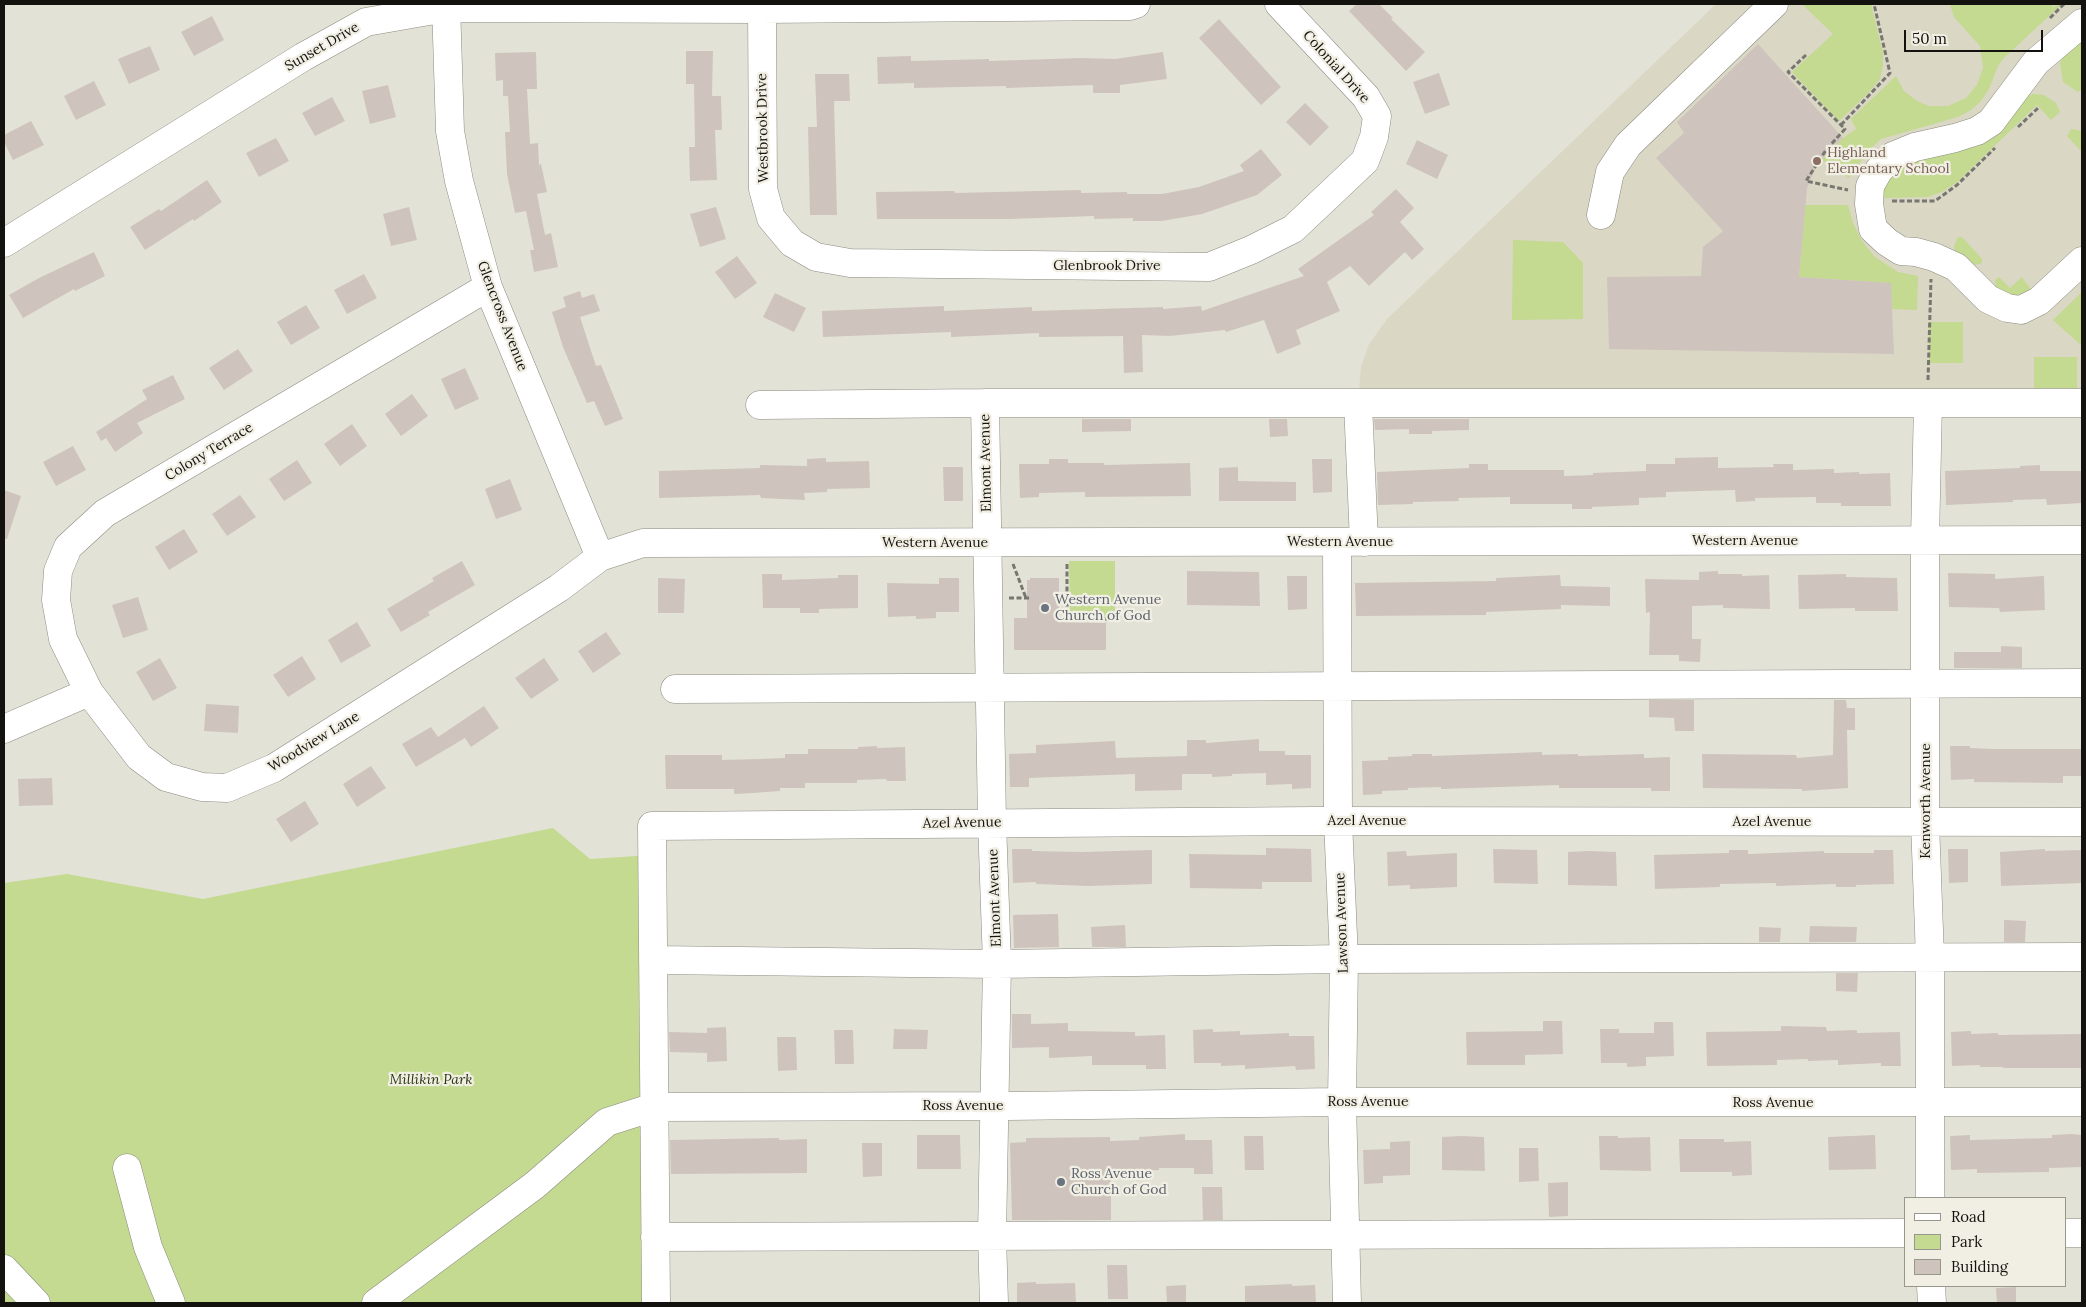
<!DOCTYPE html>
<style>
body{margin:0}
#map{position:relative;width:2086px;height:1307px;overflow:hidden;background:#e3e2d6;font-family:Lora,serif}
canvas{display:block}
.frame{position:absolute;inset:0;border:5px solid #13120f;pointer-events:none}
.legend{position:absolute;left:1904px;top:1197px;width:162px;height:90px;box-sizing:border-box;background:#f1efe3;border:1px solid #98978e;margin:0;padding:6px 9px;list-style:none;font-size:15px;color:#13120f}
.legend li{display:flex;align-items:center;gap:10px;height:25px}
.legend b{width:25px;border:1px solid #98978e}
.scale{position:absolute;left:1904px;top:30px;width:139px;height:22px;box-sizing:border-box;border:2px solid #13120f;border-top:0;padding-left:6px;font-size:15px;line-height:18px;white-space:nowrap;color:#13120f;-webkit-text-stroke:4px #f1efe3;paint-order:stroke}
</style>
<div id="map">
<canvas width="2086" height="1307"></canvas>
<div class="frame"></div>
<ul class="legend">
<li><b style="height:6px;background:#fff"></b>Road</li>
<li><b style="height:14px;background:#c3da90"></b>Park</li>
<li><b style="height:14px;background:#cec4bd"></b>Building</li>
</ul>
<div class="scale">50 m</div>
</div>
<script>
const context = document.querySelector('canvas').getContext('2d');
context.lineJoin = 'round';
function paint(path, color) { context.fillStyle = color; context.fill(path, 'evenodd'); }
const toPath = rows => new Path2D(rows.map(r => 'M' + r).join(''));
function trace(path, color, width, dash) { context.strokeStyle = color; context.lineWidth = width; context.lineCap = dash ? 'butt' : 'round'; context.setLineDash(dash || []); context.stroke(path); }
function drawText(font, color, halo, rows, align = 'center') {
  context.font = font + ' Lora,serif'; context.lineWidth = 4.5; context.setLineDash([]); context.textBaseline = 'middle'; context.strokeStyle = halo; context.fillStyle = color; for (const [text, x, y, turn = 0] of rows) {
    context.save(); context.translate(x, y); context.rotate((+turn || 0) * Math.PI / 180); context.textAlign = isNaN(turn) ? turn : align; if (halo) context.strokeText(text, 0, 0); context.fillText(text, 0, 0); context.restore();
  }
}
const built = toPath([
 [1716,4,2082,4,2082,403,1358,403,1361,367,1369,344,1387,319]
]);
const green = toPath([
 [1802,4,1871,4,1883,53,1883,65,1880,79,1868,93,1839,121,1792,72,1833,34],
 [1950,4,2050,4,2054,7,2057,4,2062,4,2006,56,1999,64,1989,89,1981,101,1971,110,1958,117,1881,139,1868,151,1849,178,1821,160,1843,138,1856,129,1851,119,1896,76,1904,91,1917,101,1929,106,1948,106,1966,98,1977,85,1983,68,1980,46,1954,17],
 [2082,37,2082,89,2078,92,2063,82,2060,63,2065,52],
 [2033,94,2044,95,2056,103,2060,112,2051,120,2037,105,1956,183,1942,192,1928,197,1883,198,1884,186,1890,174,1900,166,1936,156,2022,99],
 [2071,129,2082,131,2082,152,2067,136],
 [1805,205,1848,205,1853,223,1862,241,1875,257,1898,272,1918,276,1917,310,1892,309,1890,283,1799,277],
 [1958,237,1962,237,1982,259,1982,263,1975,265,1955,252,1954,246],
 [1513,240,1563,242,1583,263,1583,319,1512,320],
 [1999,277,2010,288,2022,277,2032,291,2015,298,1996,288,1995,280],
 [2082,292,2082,346,2053,320],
 [1929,322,1963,322,1963,363,1929,363],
 [2034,357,2077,357,2077,388,2034,388],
 [1069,561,1115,561,1115,617,1070,617],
 [553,828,590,859,653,855,656,1303,4,1303,4,883,67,874,203,899]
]);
const building = toPath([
 [1357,4,1379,4,1393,18,1391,19,1425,52,1406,71,1349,11],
 [212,16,224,40,194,56,181,32],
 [1219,19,1281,87,1261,105,1199,38],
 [1758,44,1843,138,1818,162,1807,188,1799,277,1891,283,1894,354,1609,349,1607,277,1701,276,1703,247,1723,231,1656,158,1684,133,1677,122],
 [150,46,160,70,129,84,118,59],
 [686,51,713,51,712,96,721,96,722,130,715,130,717,180,690,181,689,147,695,147,694,84,686,84],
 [536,52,537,89,527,89,530,144,538,143,539,165,541,164,547,192,537,194,545,235,551,233,558,267,534,272,530,250,534,250,526,211,515,213,507,174,505,132,510,132,508,96,503,96,503,80,496,81,495,53],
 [1163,52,1167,79,1120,85,1120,93,1093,93,1093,85,1006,88,1006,86,914,88,914,83,878,84,877,57,911,56,911,61,989,59,989,61,1081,58,1115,59],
 [1439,73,1450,105,1425,114,1413,82],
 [815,74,849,74,850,101,834,101,837,215,810,215,808,127,817,127],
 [94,81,106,105,76,120,64,96],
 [388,85,396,117,370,124,362,91],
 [332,97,345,121,315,136,302,113],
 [1305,103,1329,127,1310,146,1286,122],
 [31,121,44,145,13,160,4,142,4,135],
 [276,138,289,161,259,177,246,153],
 [1417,140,1448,155,1437,179,1406,164],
 [1261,149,1282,175,1257,195,1202,214,1162,221,1133,221,1133,218,1094,219,1094,216,1009,219,877,219,876,192,954,191,955,193,1081,190,1081,193,1127,192,1127,194,1162,194,1199,187,1244,171,1240,165],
 [207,180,222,202,194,221,193,219,145,250,130,227,159,209,161,211],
 [1396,189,1414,208,1400,222,1424,249,1412,260,1405,252,1369,286,1350,266,1327,282,1340,311,1296,330,1301,344,1277,354,1264,320,1226,332,1225,330,1170,336,1142,335,1143,372,1124,373,1123,336,1039,337,1039,333,951,337,951,332,823,337,822,311,944,306,944,311,1032,307,1032,311,1163,307,1163,309,1201,306,1202,311,1304,276,1298,269,1374,215,1371,212],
 [409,207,417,240,391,246,383,214],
 [716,207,726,239,700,247,690,214],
 [94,252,105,276,75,291,74,289,23,318,9,295,39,278],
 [737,256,757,283,735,299,715,272],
 [364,274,377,298,347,314,334,290],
 [580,291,582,298,594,294,600,311,580,317,596,366,601,365,623,419,605,426,594,401,587,403,563,347,552,312,566,307,563,297],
 [775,293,806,308,794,332,763,317],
 [306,305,320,328,291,345,277,322],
 [238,349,253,371,224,390,209,368],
 [465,368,479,399,455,410,441,379],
 [173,375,185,399,137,423,143,433,115,452,106,438,101,441,96,432,147,399,142,390],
 [412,394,428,416,401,436,385,414],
 [1082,419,1131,419,1131,431,1082,432],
 [1269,419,1287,419,1288,436,1270,437],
 [1374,419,1469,419,1469,430,1432,431,1432,434,1409,434,1409,429,1375,430],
 [352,424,367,446,340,466,324,444],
 [73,446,86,470,56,486,43,462],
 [1718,457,1718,468,1774,467,1773,464,1793,464,1793,470,1834,469,1834,473,1859,472,1859,474,1890,473,1891,506,1841,506,1841,503,1816,503,1816,497,1755,498,1755,501,1736,502,1735,490,1666,492,1666,497,1639,498,1639,505,1592,507,1592,509,1572,509,1572,504,1510,504,1510,497,1458,498,1459,501,1413,502,1413,504,1378,505,1377,472,1469,468,1469,464,1488,464,1488,470,1564,470,1564,476,1593,475,1593,473,1646,471,1646,464,1675,464,1675,458],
 [826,458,826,462,869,461,870,488,827,489,827,492,804,493,805,500,761,498,760,495,659,498,659,471,760,468,760,465,807,466,807,459],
 [1049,459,1068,459,1068,463,1104,463,1104,465,1190,463,1191,496,1085,497,1085,492,1039,493,1039,497,1020,498,1019,464,1049,464],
 [1312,459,1332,459,1332,492,1313,493],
 [297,460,312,483,284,501,269,479],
 [2040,465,2040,471,2082,471,2082,503,2047,505,2046,499,2013,500,2013,502,1946,505,1945,471,2020,468,2020,466],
 [943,467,963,467,963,501,944,501],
 [1238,467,1238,481,1296,482,1296,501,1219,501,1219,468],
 [510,479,522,510,496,519,485,489],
 [4,490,21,496,7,539,4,539],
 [240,495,256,517,227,536,212,514],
 [184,529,198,552,169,570,155,547],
 [462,561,475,585,428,612,430,615,401,632,387,609,434,581,432,578],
 [1187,571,1259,572,1260,606,1187,605],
 [1718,571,1718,574,1742,574,1742,576,1769,575,1770,609,1723,608,1723,605,1692,606,1692,639,1701,639,1700,662,1679,661,1679,655,1649,655,1650,612,1646,613,1645,579,1699,580,1699,572],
 [1948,573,1995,574,1995,579,2044,576,2045,610,2000,612,1999,608,1949,607],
 [762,574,782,574,782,580,838,578,838,575,858,575,858,608,819,609,819,613,800,613,800,608,763,608],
 [1846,574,1846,577,1897,578,1898,611,1855,611,1855,608,1799,609,1798,575],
 [1560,575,1561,586,1610,587,1610,606,1561,605,1561,609,1486,612,1486,615,1356,616,1355,583,1496,581,1496,578],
 [1287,576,1307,576,1307,609,1288,610],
 [658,578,685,579,684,613,658,613],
 [939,578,959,578,959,612,936,612,936,618,916,619,916,616,888,617,887,583,939,584],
 [1030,578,1059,578,1059,622,1106,623,1106,650,1014,650,1014,618,1027,618,1027,580,1030,580],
 [138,597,148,630,123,638,112,605],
 [357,622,371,646,341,663,328,640],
 [606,632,621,654,593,673,578,651],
 [2001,646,2022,647,2022,668,1954,668,1954,652,2001,652],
 [302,656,316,679,288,697,273,675],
 [160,658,177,688,153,701,136,672],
 [544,658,559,680,531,699,515,678],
 [1649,700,1694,700,1694,731,1675,731,1674,718,1649,717],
 [1834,700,1846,700,1847,708,1855,708,1855,730,1847,730,1848,788,1802,791,1802,789,1703,788,1702,754,1796,755,1797,758,1833,755],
 [206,704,239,706,238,733,204,731],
 [484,706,499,728,471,747,465,738,416,767,402,744,431,727,438,737],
 [1259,739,1259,751,1285,751,1285,755,1311,755,1311,788,1292,789,1292,784,1266,785,1266,773,1232,774,1232,776,1212,777,1212,774,1182,774,1182,790,1135,791,1135,774,1029,778,1029,787,1010,787,1009,754,1036,753,1036,745,1115,741,1116,758,1187,756,1187,740,1206,740,1206,743],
 [877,746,877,748,905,747,906,781,887,781,886,779,857,780,857,783,805,783,805,788,780,788,780,791,753,793,734,794,734,789,666,789,665,755,722,755,722,760,760,759,785,758,785,754,808,754,808,749,858,749,858,747],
 [1950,746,1970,746,1970,748,1993,749,2082,749,2082,776,2063,776,2063,783,1974,782,1974,779,1951,780],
 [1542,752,1542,755,1578,754,1578,756,1644,754,1644,758,1670,757,1670,791,1651,791,1651,788,1559,788,1559,785,1441,789,1441,787,1408,788,1408,790,1382,791,1382,794,1363,795,1362,761,1388,760,1388,757,1412,756,1412,754,1432,754,1432,756],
 [371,766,386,788,357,807,343,784],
 [52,778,53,805,19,806,18,779],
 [305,801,319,824,291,842,276,819],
 [1266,848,1311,849,1312,882,1262,882,1262,889,1190,888,1189,854,1266,855],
 [1012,849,1032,849,1032,851,1082,852,1152,850,1152,884,1088,886,1036,884,1036,882,1013,883],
 [1493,849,1537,850,1538,884,1494,883],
 [1948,849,1968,849,1968,882,1949,883],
 [2045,849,2045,851,2082,850,2082,883,2001,886,2000,852],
 [1729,850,1748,850,1748,854,1824,851,1824,853,1874,853,1874,850,1893,850,1894,884,1856,885,1856,887,1836,887,1836,884,1776,886,1776,883,1720,884,1720,887,1655,889,1654,855,1729,853],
 [1406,851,1407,856,1457,853,1457,887,1410,889,1410,885,1388,886,1387,852],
 [1587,851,1616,852,1617,886,1568,885,1568,852],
 [1058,914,1059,947,1014,948,1013,915],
 [2004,920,2026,921,2025,942,2004,942],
 [1125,925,1126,947,1092,947,1091,927],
 [1810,926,1857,927,1856,942,1809,942],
 [1759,927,1781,928,1780,942,1759,942],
 [1836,973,1858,973,1857,992,1836,991],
 [1012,1014,1031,1014,1031,1024,1068,1023,1068,1031,1135,1032,1135,1036,1165,1035,1166,1069,1146,1069,1146,1065,1092,1065,1092,1056,1049,1058,1049,1047,1012,1048],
 [1543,1021,1562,1021,1563,1054,1525,1055,1525,1065,1467,1065,1466,1032,1543,1031],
 [1654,1022,1673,1022,1674,1056,1646,1057,1646,1066,1627,1067,1627,1063,1601,1063,1600,1029,1619,1029,1619,1033,1654,1033],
 [1781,1026,1826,1027,1827,1031,1857,1030,1857,1033,1900,1032,1901,1066,1881,1066,1881,1063,1838,1065,1838,1060,1808,1061,1808,1059,1777,1060,1777,1065,1707,1066,1706,1032,1781,1031],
 [726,1027,727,1061,707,1062,707,1053,670,1052,669,1032,707,1033,707,1028],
 [894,1029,928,1030,927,1049,893,1049],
 [1213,1029,1213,1032,1240,1031,1240,1035,1289,1033,1289,1036,1314,1036,1315,1069,1296,1070,1295,1066,1245,1069,1245,1065,1221,1066,1221,1063,1194,1063,1193,1030],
 [834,1030,853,1030,854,1064,835,1064],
 [1971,1031,1971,1034,1998,1033,1998,1035,2082,1034,2082,1068,2003,1068,2003,1067,1980,1067,1980,1065,1952,1066,1951,1032],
 [777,1037,796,1037,797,1070,778,1071],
 [1185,1134,1185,1140,1212,1140,1213,1174,1194,1174,1194,1168,1159,1168,1159,1170,1137,1171,1137,1174,1111,1175,1111,1220,1012,1220,1010,1143,1026,1142,1026,1138,1110,1137,1110,1141,1139,1140,1139,1137],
 [2072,1134,2082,1135,2082,1167,2049,1168,2049,1172,1977,1173,1977,1169,1951,1170,1950,1136,1970,1135,1970,1140,2052,1138,2052,1135],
 [917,1135,960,1135,961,1169,917,1169],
 [1875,1135,1876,1169,1829,1170,1828,1137],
 [1244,1136,1263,1136,1264,1170,1245,1170],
 [1461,1136,1484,1137,1485,1171,1442,1170,1442,1137],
 [1599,1136,1618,1136,1618,1138,1650,1137,1651,1171,1600,1170],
 [779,1138,779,1140,807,1139,807,1173,671,1174,670,1140],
 [1679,1139,1724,1139,1724,1142,1751,1141,1752,1175,1732,1176,1732,1172,1680,1172],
 [1410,1141,1410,1175,1383,1176,1383,1183,1364,1184,1363,1150,1390,1149,1390,1142],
 [862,1143,882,1143,882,1176,863,1177],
 [1519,1148,1538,1148,1539,1181,1519,1182],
 [1568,1182,1568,1216,1549,1217,1548,1183],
 [1202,1187,1222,1187,1223,1220,1203,1220],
 [1107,1265,1127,1265,1128,1299,1108,1299],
 [1036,1282,1036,1284,1075,1283,1076,1303,1017,1303,1017,1283],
 [1292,1284,1292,1286,1315,1285,1316,1303,1245,1303,1245,1286],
 [1186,1285,1186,1303,1167,1303,1166,1286],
 [2016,1287,2016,1303,1997,1303,1996,1288]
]);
const path = toPath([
 [2050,18,2064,4],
 [1806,55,1788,72,1845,129,1826,150,1806,181,1848,190],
 [1841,125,1890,73,1874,4],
 [2018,127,2038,108],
 [1892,201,1935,201,1957,185,1995,148],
 [1928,380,1931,279],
 [1013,564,1026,598],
 [1067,564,1067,619,1115,619],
 [1059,596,1067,596],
 [1009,598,1031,598]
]);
const minor = toPath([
 [446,4,450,131,459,181,488,287,600,557],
 [762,4,763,189,771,218,792,243,816,257,850,263,1209,267,1251,250,1293,229,1365,161,1374,137,1377,116,1366,97,1279,4],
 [2082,23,2036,62,1991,122,1977,131,1955,138,1915,147,1893,156,1879,170,1870,186,1869,204,1873,229,1887,242,1901,251,1916,252,1934,257,1956,267,1988,299,2007,308,2021,310,2039,301,2082,261],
 [1601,215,1610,172,1628,145,1774,4],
 [4,243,303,57,366,22,446,8,761,9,1130,6,1136,4],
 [488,287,105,513,68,547,58,571,56,600,63,639,89,692,139,757,166,777,202,787,227,788,274,768,559,588,600,557,643,543,2082,540],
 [985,403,992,822,997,964,992,1236,994,1303],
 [1358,403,1364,542],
 [1928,403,1925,540,1925,822,1930,958,1930,1198],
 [760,405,985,403,2082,403],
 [1337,542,1338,821,1344,959,1342,1102,1347,1303],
 [675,689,2082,683],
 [4,729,89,692],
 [653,960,997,964,1344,959,2082,957],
 [127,1168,148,1247,171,1303],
 [2065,1233,2082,1233],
 [655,1237,1905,1233],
 [4,1269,36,1303],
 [1931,1286,1932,1303],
 [376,1303,535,1185,607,1122,654,1107,1007,1106,1342,1102,2082,1102],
 [656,1303,652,826,1316,821,2082,822]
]);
const markers = [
 [1817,161,5,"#8d6e63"],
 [1045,608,5,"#6b7280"],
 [1061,1182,5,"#6b7280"]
];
const streetNames = [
 ["Sunset Drive",322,47,-30],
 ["Colonial Drive",1336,67,48],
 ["Westbrook Drive",763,128,-91],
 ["Glenbrook Drive",1107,266],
 ["Glencross Avenue",502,316,69],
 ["Colony Terrace",209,452,-31],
 ["Elmont Avenue",986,463,-91],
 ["Western Avenue",1745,541],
 ["Western Avenue",1340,542],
 ["Western Avenue",935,543],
 ["Woodview Lane",314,742,-31],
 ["Kenworth Avenue",1926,801,-90],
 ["Azel Avenue",1367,821],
 ["Azel Avenue",1772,822],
 ["Azel Avenue",962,823,-1],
 ["Elmont Avenue",995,898,-92],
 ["Lawson Avenue",1342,923,-92],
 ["Ross Avenue",1368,1102],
 ["Ross Avenue",1773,1103],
 ["Ross Avenue",963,1106]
];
const educationNames = [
 ["Highland",1827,153],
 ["Elementary School",1827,169]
];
const worshipNames = [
 ["Western Avenue",1055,600],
 ["Church of God",1055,616],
 ["Ross Avenue",1071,1174],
 ["Church of God",1071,1190]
];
const parkNames = [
 ["Millikin Park",431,1080]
];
paint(built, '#dad7c5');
paint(green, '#c3da90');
paint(building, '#cec4bd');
trace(minor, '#8c8b80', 29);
trace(path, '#77766f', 3, [5, 2.5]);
trace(minor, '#fff', 28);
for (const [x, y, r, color] of markers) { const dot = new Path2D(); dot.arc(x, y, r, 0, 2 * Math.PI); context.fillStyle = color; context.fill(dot); trace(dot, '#f1efe3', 2); }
drawText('14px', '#13120f', '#f1efe3', streetNames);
drawText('14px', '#785e54', '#f1efe3', educationNames, 'left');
drawText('14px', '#5b616d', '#f1efe3', worshipNames, 'left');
drawText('italic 14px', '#2c3712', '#f1efe3', parkNames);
</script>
